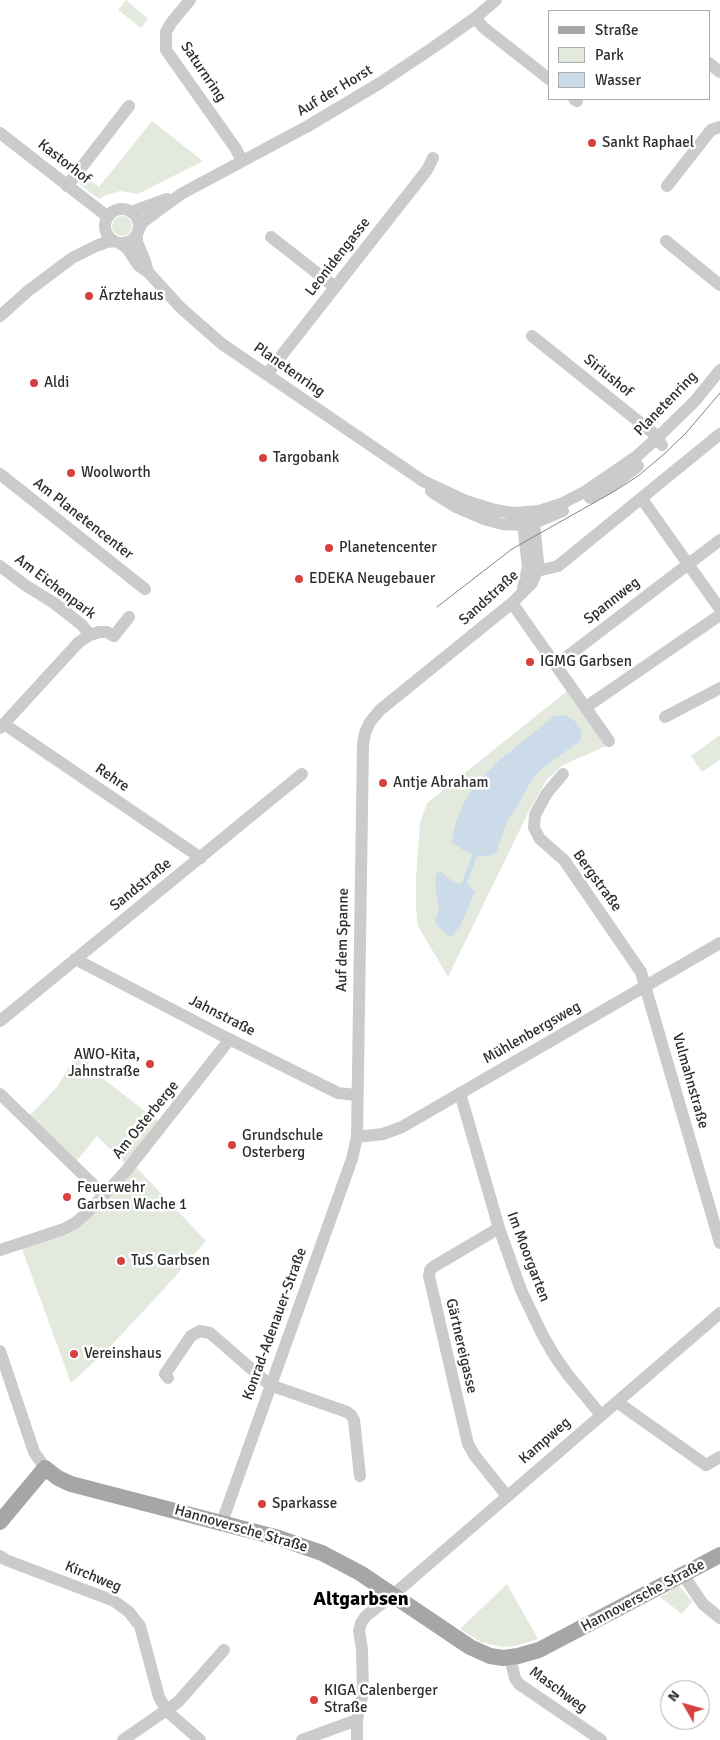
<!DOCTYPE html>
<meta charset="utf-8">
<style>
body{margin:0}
#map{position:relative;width:720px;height:1740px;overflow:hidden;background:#fff;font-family:Signika,sans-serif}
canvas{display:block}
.legend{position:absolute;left:548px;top:10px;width:162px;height:90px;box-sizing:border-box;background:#fff;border:1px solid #ababab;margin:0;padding:6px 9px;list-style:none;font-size:15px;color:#2e2e2e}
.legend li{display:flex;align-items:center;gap:10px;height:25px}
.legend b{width:25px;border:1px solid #ababab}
.north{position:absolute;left:660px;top:1680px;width:50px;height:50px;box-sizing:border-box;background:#fff;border:1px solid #ababab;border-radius:50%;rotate:308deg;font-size:14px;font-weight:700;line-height:20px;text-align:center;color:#2e2e2e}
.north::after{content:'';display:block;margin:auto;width:18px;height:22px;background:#d6403f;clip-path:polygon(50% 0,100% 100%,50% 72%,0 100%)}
</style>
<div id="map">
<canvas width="720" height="1740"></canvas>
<ul class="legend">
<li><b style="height:6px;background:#a6a6a6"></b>Straße</li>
<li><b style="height:14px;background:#e3eadd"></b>Park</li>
<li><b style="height:14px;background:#cbdbe9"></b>Wasser</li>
</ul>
<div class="north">N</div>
</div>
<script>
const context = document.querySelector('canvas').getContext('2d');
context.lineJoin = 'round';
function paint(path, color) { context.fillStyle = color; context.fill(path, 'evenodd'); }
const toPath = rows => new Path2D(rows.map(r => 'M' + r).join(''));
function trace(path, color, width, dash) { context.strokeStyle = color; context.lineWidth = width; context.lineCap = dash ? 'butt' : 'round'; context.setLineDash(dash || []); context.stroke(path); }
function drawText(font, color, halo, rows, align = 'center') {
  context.font = font + ' Signika,sans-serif'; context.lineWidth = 5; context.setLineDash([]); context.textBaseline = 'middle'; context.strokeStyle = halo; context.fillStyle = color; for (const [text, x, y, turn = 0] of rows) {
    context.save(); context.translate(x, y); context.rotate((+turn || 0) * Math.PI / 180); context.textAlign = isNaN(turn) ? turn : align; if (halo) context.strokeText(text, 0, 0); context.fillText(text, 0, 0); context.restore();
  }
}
const green = toPath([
 [126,0,148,19,141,28,118,10],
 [152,121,203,161,138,194,120,191,106,195,99,199,80,185,79,181,84,176,99,187],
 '112 226a10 10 0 1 1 20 0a10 10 0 1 1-20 0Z',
 [567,691,606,746,563,765,547,779,530,809,448,977,418,926,416,907,416,878,420,823,427,803],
 [720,735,720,760,702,772,691,756],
 [76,1056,89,1062,87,1066,159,1122,125,1164,97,1136,75,1163,28,1117,57,1087],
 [136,1167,206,1241,164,1289,106,1351,71,1383,21,1246,73,1231],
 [507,1584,538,1639,515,1646,502,1647,481,1642,460,1629],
 [679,1586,692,1601,682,1614,660,1597]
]);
const water = toPath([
 [565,715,575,721,582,732,580,741,543,768,532,779,517,807,508,819,496,853,489,856,477,856,467,883,475,892,460,926,451,937,444,933,435,922,439,907,435,889,436,873,441,872,456,884,462,883,472,855,452,843,454,828,463,804,474,786,496,763,554,716]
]);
const minor = toPath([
 [190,0,171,23,166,32,166,50,236,149,242,161],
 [475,18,484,28,549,79],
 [709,63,720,72],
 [574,99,577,101],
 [0,133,108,217],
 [67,186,129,106],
 [667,186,711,130,720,127],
 '105 226a17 17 0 1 1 34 0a17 17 0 1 1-34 0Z',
 [131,212,167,199],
 [139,229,143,222,181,194,308,126,380,83,434,47,475,18,496,0],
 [137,235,137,242,145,261,148,272],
 [271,237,335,287],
 [666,241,720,285],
 [120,243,127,248,138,265,148,272,181,308,222,344,423,481,466,501,495,510,513,513,539,511,561,504,586,491,637,456,657,438,695,401,720,370],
 [0,316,28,291,72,258,96,246,107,242,114,241],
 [532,336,653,433,662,445],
 [267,374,427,170,433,158],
 [0,474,145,589],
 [431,491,435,494,456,507,484,519,502,524,523,525,534,523,563,511],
 [590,498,613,485,638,466],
 [642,499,720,609],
 [0,566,25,585,54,603,82,625,90,635],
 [537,571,558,566,720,434],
 [523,588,528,567,523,525,526,517],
 [512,603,609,741],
 [556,665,720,540],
 [586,707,720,615],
 [665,717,720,688],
 [4,724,201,858],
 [0,728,79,642,90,635,99,632,107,632,114,636,129,617],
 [563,774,547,793,538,809,535,815,534,828,540,839,564,860,641,972,720,1243],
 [75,959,221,1035,338,1093,356,1095],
 [0,1021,302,774],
 [460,1093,499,1228,521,1290,542,1334,554,1355,568,1375,601,1415],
 [0,1094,104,1195],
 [357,1137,383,1134,402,1127,720,943],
 [499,1228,433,1267,430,1270,429,1276,468,1444,475,1456,507,1496],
 [0,1250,64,1229,75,1223,88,1212,126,1171,230,1039],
 [0,1351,34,1452,45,1468],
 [168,1378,165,1374,191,1336,200,1331,210,1333,270,1385,347,1412,351,1415,354,1420,360,1476],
 [617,1402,706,1465,720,1457],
 [222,1522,352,1159,357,1137,363,744,365,733,370,722,380,710,512,603,532,583,537,571,538,562,534,523,528,513],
 [0,1556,6,1560,114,1601,129,1612,140,1626,159,1697,167,1711,200,1740],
 [683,1575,703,1604,720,1618],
 [510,1658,515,1678,519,1684,601,1740],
 [123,1740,178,1702,224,1650],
 [302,1740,357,1720],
 [357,1740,357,1720,363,1692,362,1649,359,1631,361,1623,366,1616,401,1588,720,1313]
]);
const major = toPath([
 [0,1522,45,1468,58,1478,71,1484,279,1538,322,1553,360,1573,470,1647,490,1656,503,1658,518,1656,539,1650,720,1555]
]);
const tram = toPath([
 [437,607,512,549,613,492,638,476,663,455,686,433,720,393]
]);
const markers = [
 [592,143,5,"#d6403f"],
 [89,296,5,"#d6403f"],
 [34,383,5,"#d6403f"],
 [263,458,5,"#d6403f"],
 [71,473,5,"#d6403f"],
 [329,548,5,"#d6403f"],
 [299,579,5,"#d6403f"],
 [530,662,5,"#d6403f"],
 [383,783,5,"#d6403f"],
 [150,1064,5,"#d6403f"],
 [232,1145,5,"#d6403f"],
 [67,1197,5,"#d6403f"],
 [121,1261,5,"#d6403f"],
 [74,1354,5,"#d6403f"],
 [262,1504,5,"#d6403f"],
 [314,1700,5,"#d6403f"]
];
const streetNames = [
 ["Saturnring",203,72,56],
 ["Auf der Horst",335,91,-31],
 ["Kastorhof",64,162,38],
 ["Leonidengasse",338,257,-52],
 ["Planetenring",289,370,35],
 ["Siriushof",608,376,39],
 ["Planetenring",666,404,-46],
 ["Am Planetencenter",83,519,38],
 ["Am Eichenpark",55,587,37],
 ["Sandstraße",489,598,-42],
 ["Spannweg",612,601,-38],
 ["Rehre",112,778,34],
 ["Bergstraße",597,881,54],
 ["Sandstraße",141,885,-39],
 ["Auf dem Spanne",343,940,-89],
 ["Jahnstraße",222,1016,27],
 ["Mühlenbergsweg",532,1033,-30],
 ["Vulmahnstraße",690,1081,74],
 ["Am Osterberge",146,1120,-51],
 ["Im Moorgarten",528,1257,69],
 ["Konrad-Adenauer-Straße",275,1324,-70],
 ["Gärtnereigasse",461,1346,77],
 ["Kampweg",545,1441,-41],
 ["Hannoversche Straße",241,1529,16],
 ["Kirchweg",93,1577,22],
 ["Hannoversche Straße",643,1596,-28],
 ["Maschweg",558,1690,36]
];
const poiNames = [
 ["Sankt Raphael",602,143],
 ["Ärztehaus",99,296],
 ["Aldi",44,383],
 ["Targobank",273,458],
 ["Woolworth",81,473],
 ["Planetencenter",339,548],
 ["EDEKA Neugebauer",309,579],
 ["IGMG Garbsen",540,662],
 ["Antje Abraham",393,783],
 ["AWO-Kita,",140,1055,"right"],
 ["Jahnstraße",140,1072,"right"],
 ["Grundschule",242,1136],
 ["Osterberg",242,1153],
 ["Feuerwehr",77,1188],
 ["Garbsen Wache 1",77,1205],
 ["TuS Garbsen",131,1261],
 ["Vereinshaus",84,1354],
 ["Sparkasse",272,1504],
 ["KIGA Calenberger",324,1691],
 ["Straße",324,1708]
];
const districtNames = [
 ["Altgarbsen",361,1600]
];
paint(green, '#e3eadd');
paint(water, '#cbdbe9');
trace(minor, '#cbcbcb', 12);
trace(major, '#a6a6a6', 16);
trace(tram, '#838383', 1);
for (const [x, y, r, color] of markers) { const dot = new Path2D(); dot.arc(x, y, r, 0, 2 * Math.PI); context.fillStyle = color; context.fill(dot); trace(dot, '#fff', 2); }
drawText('15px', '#2e2e2e', '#fff', streetNames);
drawText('15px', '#2e2e2e', '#fff', poiNames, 'left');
drawText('bold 20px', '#000', '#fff', districtNames);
</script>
